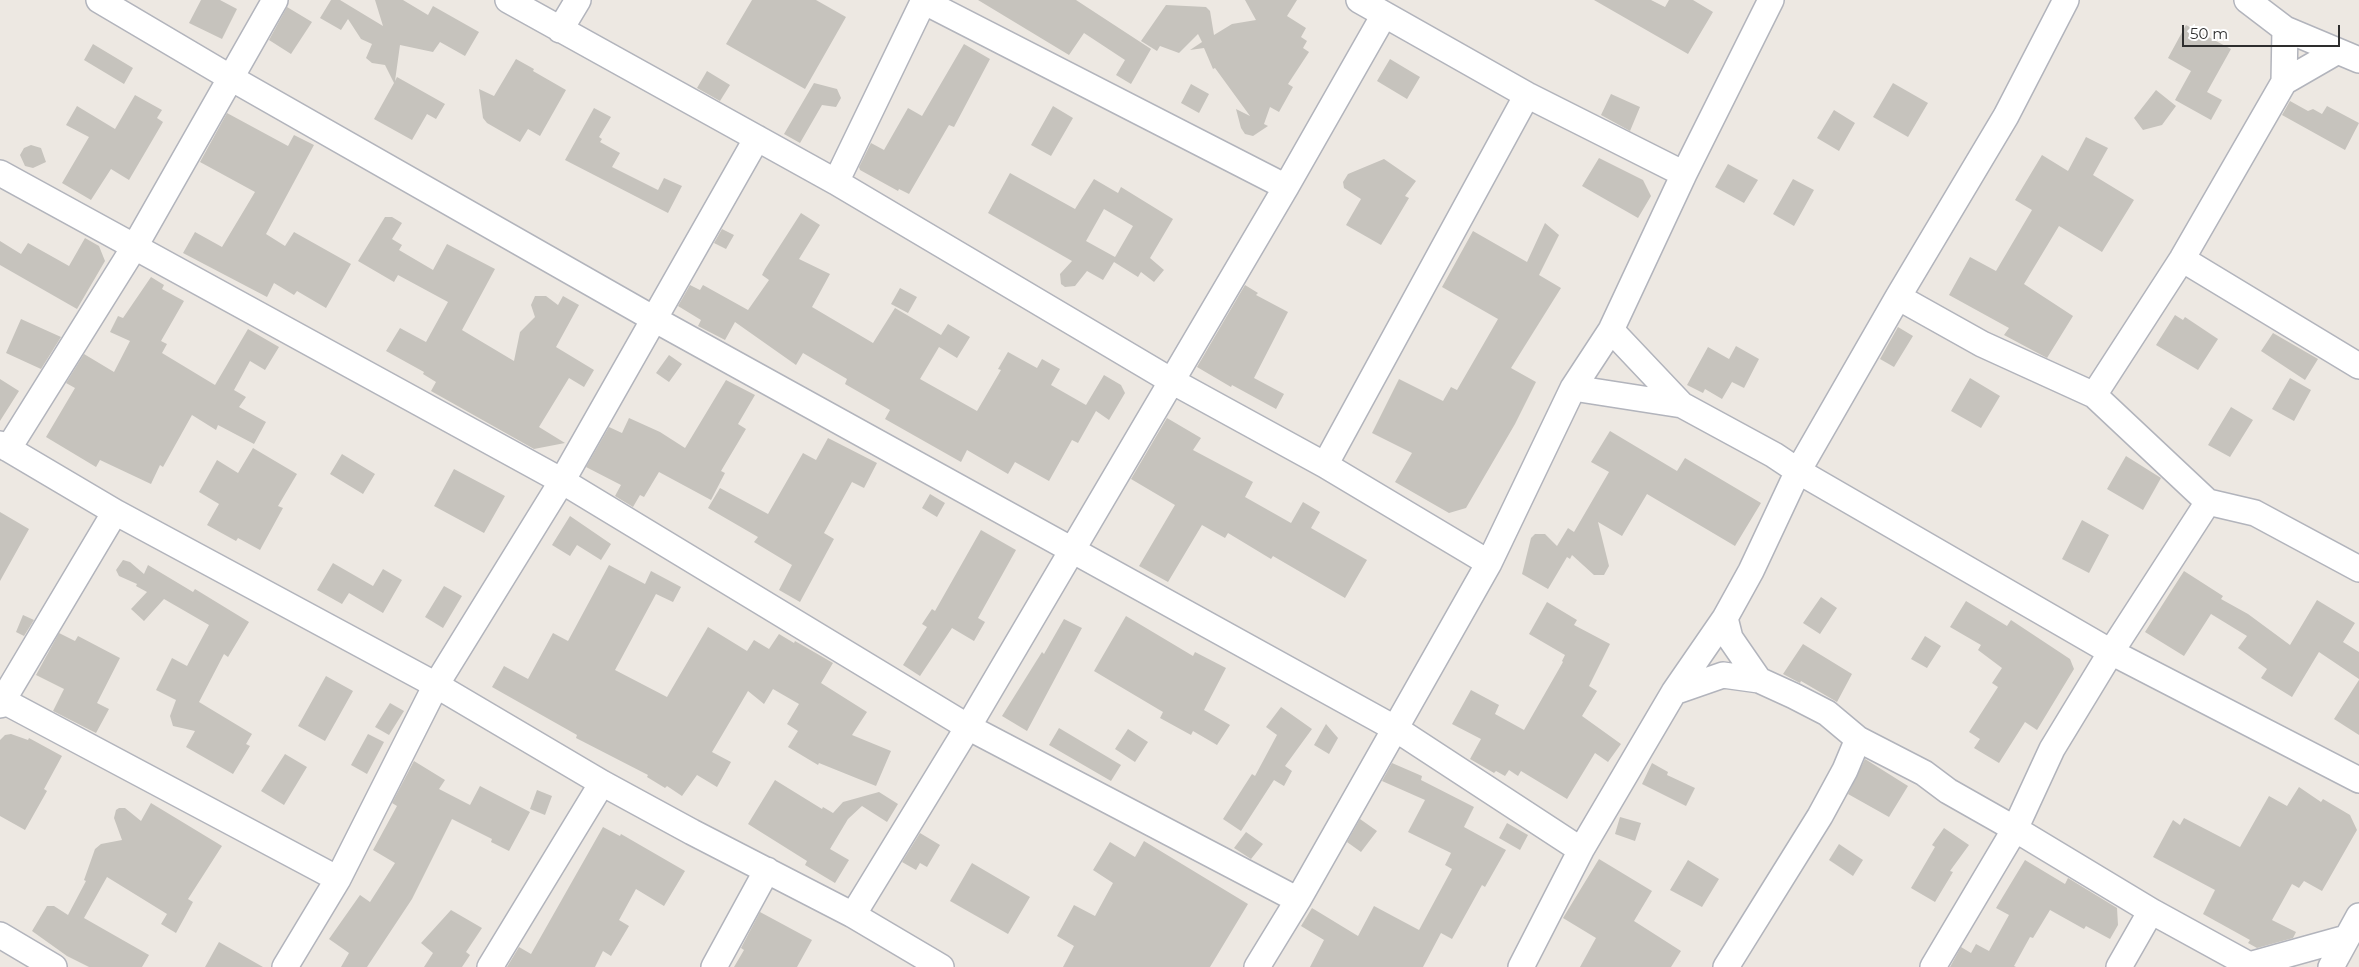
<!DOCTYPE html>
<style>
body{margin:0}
#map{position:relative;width:2359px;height:967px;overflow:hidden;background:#ede8e2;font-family:Montserrat,sans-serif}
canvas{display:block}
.scale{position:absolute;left:2182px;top:25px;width:158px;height:22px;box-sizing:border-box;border:2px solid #2e2e2e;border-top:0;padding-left:6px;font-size:15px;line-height:18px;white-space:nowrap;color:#2e2e2e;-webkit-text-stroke:4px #fff;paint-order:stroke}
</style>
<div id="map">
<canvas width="2359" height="967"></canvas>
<div class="scale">50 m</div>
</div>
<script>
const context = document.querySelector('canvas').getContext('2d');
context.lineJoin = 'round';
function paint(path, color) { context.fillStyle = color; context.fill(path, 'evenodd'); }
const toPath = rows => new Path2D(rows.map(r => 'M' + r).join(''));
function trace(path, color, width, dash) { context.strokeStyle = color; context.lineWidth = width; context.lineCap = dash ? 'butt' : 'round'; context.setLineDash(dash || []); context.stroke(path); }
const building = toPath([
 [201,0,220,0,237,9,222,39,189,23],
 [331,0,340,0,383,26,375,0,403,0,428,15,433,6,479,32,465,56,440,42,433,52,400,45,395,81,397,77,445,104,436,119,427,114,412,140,374,119,394,83,385,65,372,63,366,58,372,44,361,39,348,19,341,30,320,18],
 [752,0,816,0,846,17,805,89,726,44],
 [978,0,1076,0,1151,49,1131,84,1116,75,1125,60,1084,33,1069,55],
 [1245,0,1297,0,1287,16,1306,28,1301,37,1307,41,1303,48,1309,52,1288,84,1293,87,1279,112,1270,107,1264,124,1268,126,1253,136,1245,134,1241,128,1236,109,1250,116,1215,68,1213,69,1204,48,1190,50,1202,42,1198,34,1179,53,1160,46,1157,51,1141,41,1166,5,1206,7,1210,11,1214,35,1232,24,1256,20],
 [1594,0,1651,0,1665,7,1669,0,1693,0,1713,12,1688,54],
 [287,7,312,22,291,54,269,40],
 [2186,25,2231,49,2207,92,2222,100,2211,120,2175,100,2191,71,2168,58],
 [93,44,133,68,124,84,84,60],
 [964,44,990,59,954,127,949,125,909,194,899,189,898,191,860,170,859,167,871,143,884,150,908,108,922,116],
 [516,59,534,69,533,71,566,90,540,136,528,129,520,142,487,123,483,118,479,89,494,96],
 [1390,59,1420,77,1407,99,1377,81],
 [707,71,730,85,720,101,697,88],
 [814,83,837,89,841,98,836,107,822,105,800,143,784,134],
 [1893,83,1928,103,1908,137,1873,117],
 [1191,84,1209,94,1199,113,1181,103],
 [2156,90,2176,106,2162,125,2143,130,2134,118],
 [1611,94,1640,107,1630,131,1601,115],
 [135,95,162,110,157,118,163,122,129,180,111,169,91,200,62,183,89,137,66,125,77,106,115,129],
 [2290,101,2308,111,2313,109,2322,114,2327,106,2359,123,2345,150,2282,115],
 [1053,106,1073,118,1051,156,1031,145],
 [594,108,611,117,599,137,602,139,600,142,620,153,612,167,658,190,664,178,682,186,668,213,565,160],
 [1834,110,1855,123,1839,151,1817,138],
 [227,113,288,146,294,135,314,145,266,234,285,246,294,232,351,264,326,308,297,291,294,295,274,283,267,297,183,253,195,232,222,247,255,192,200,162],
 [2086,137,2108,148,2093,175,2134,200,2102,252,2059,226,2024,284,2073,316,2047,358,2004,335,2009,328,1949,295,1970,257,1996,271,2032,210,2015,200,2042,155,2068,171],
 [31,145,41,148,46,162,33,168,25,166,20,155,24,148],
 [1599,158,1643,180,1651,196,1638,218,1582,186],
 [1384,159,1416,181,1405,196,1409,198,1381,245,1346,225,1361,199,1344,188,1343,182,1348,174],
 [1728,164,1758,180,1744,203,1715,187],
 [1010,173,1075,209,1094,179,1118,193,1121,187,1173,219,1150,258,1164,270,1154,282,1141,272,1138,277,1114,262,1103,280,1087,271,1075,286,1065,287,1061,284,1060,274,1072,261,988,213],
 [1104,209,1133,226,1115,257,1086,241],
 [1793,179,1814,190,1794,226,1773,214],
 [801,213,820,225,799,259,830,274,812,307,873,343,895,308,941,335,948,324,970,337,957,358,939,347,920,379,977,411,1001,370,998,369,1008,352,1037,368,1042,359,1060,369,1051,385,1086,405,1104,375,1121,385,1125,393,1109,420,1096,411,1078,443,1072,440,1049,481,1015,462,1008,474,967,450,961,462,885,419,890,410,845,384,847,379,803,353,796,365,735,322,725,340,698,326,701,320,678,306,690,285,700,290,703,285,748,310,769,280,762,275,765,269],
 [385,217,392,217,402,223,392,239,402,245,399,250,433,270,447,244,495,269,462,330,514,361,520,332,535,317,531,305,535,296,546,296,558,305,563,296,579,305,556,347,594,370,584,387,569,378,539,427,565,443,534,449,431,391,436,382,423,374,424,372,386,351,400,328,426,342,448,302,398,275,394,282,358,261],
 [1545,223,1559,235,1539,275,1561,288,1511,368,1536,382,1515,424,1466,508,1449,513,1395,482,1412,453,1372,433,1399,379,1443,401,1451,387,1457,390,1498,319,1442,287,1473,231,1527,262],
 [722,229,734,235,726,249,714,243],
 [85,238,99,246,105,261,77,309,0,265,0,241,21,254,28,243,69,266],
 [151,277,164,285,162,289,184,301,161,341,167,344,162,353,215,385,248,329,279,347,265,370,250,361,234,390,246,397,239,407,266,422,254,444,218,425,216,430,192,415,163,467,160,465,151,484,100,460,96,467,46,437,75,388,66,383,84,354,114,372,130,341,110,332,118,316,123,318],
 [1245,285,1258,293,1256,295,1288,312,1254,378,1284,394,1276,409,1232,385,1231,387,1197,367],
 [900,288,917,297,908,313,891,304],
 [2175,315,2183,320,2185,317,2218,339,2198,370,2156,345],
 [21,319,61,337,41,369,6,353],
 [1898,327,1913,336,1894,367,1880,359],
 [2273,333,2318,359,2305,380,2261,351],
 [1736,346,1759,359,1744,388,1732,382,1722,399,1705,389,1703,393,1687,385,1708,347,1729,359],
 [669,355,682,364,669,382,656,373],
 [1970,378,2000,396,1981,428,1951,411],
 [2290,378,2311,390,2294,421,2272,409],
 [0,379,19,391,0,421],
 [726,380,755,395,738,424,746,429,721,471,725,473,711,500,659,472,644,497,640,495,633,507,615,496,621,485,586,467,609,427,622,433,629,418,660,432,685,448],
 [2231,407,2253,420,2230,457,2208,445],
 [1167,418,1201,438,1193,450,1253,482,1245,497,1291,523,1303,502,1320,512,1311,528,1367,560,1345,598,1273,556,1271,559,1228,533,1225,538,1202,525,1168,582,1139,566,1175,505,1131,479],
 [1610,431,1677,471,1685,458,1761,503,1735,546,1647,494,1622,536,1598,522,1609,566,1604,575,1594,575,1572,555,1570,559,1567,557,1548,589,1522,574,1531,538,1535,534,1545,534,1557,546,1568,528,1574,532,1609,472,1591,462],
 [828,438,877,463,864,488,852,482,824,533,834,539,800,602,779,590,792,565,754,542,758,537,708,508,720,488,768,514,803,453,816,460],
 [253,448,297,474,278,506,283,508,260,550,238,538,236,541,207,525,219,504,199,492,217,460,238,473],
 [342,454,375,474,363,494,330,474],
 [2126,456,2161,478,2143,510,2107,489],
 [454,469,505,496,484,533,434,506],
 [930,494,945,503,937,517,922,508],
 [0,512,29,529,0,581],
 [570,516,611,544,601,560,577,545,570,556,552,545],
 [2082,520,2109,535,2089,573,2062,559],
 [981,530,1016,550,978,618,985,622,974,641,952,628,920,676,903,665,927,627,922,624,932,609,935,611],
 [123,560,130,562,144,574,148,565,193,592,195,589,249,622,228,657,224,654,199,702,252,734,246,744,250,746,233,774,186,747,195,731,173,726,170,716,176,700,156,690,172,658,187,666,209,625,164,599,144,621,131,609,147,592,136,586,137,584,119,576,116,570],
 [333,563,373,586,383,569,402,580,383,613,349,593,342,604,317,590],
 [609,565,645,584,651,571,681,587,673,602,656,594,615,670,667,697,708,627,747,651,754,640,769,649,779,634,794,643,795,641,833,663,821,683,867,712,852,735,891,751,876,786,819,763,818,765,788,747,798,731,787,724,799,704,773,689,764,704,748,691,712,752,731,762,717,787,697,775,682,796,667,786,665,788,647,777,648,775,576,738,577,735,492,687,504,666,528,679,553,633,568,641],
 [2184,571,2223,596,2221,599,2248,614,2290,645,2317,600,2355,623,2343,642,2359,652,2359,679,2319,652,2292,697,2261,678,2267,669,2238,648,2247,636,2211,614,2184,656,2145,632],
 [444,586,462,596,443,628,425,617],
 [1821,597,1837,608,1820,634,1803,623],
 [1966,601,2007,626,2011,620,2070,659,2074,669,2037,730,2025,722,1999,763,1974,748,1980,739,1969,732,1998,687,1992,683,2002,668,1978,650,1981,645,1950,627],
 [1547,602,1577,620,1574,625,1610,644,1589,686,1597,691,1582,716,1621,744,1608,762,1595,753,1567,799,1521,771,1518,776,1509,770,1505,776,1496,771,1494,773,1470,759,1481,739,1452,724,1471,690,1499,705,1495,714,1524,730,1563,662,1562,661,1565,655,1529,634],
 [23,615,34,620,24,636,16,632],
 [1126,616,1193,656,1195,652,1226,668,1204,710,1230,725,1217,745,1193,731,1191,735,1160,718,1163,712,1094,671],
 [1064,619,1082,628,1027,731,1002,716,1042,652,1044,654],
 [59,633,75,641,78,636,120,658,97,703,109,709,96,733,53,711,64,689,36,675],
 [1925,636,1941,646,1927,668,1911,659],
 [1803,644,1852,674,1837,702,1801,681,1800,683,1783,674],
 [326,676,353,691,325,741,298,726],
 [2359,680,2359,735,2334,719],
 [390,703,404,711,389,735,375,727],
 [1281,707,1312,729,1285,766,1292,771,1284,786,1274,780,1241,831,1223,819,1252,774,1255,776,1277,735,1266,727],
 [1326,724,1338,738,1329,754,1314,745],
 [1059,728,1121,765,1111,781,1049,745],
 [1128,729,1148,742,1135,762,1115,749],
 [11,734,28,740,29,738,62,756,44,789,47,791,25,830,0,816,0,740,5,735],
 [368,734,384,742,367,774,351,765],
 [285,754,307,767,284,805,261,791],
 [1865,759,1908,786,1889,817,1848,794],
 [414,761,445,780,439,789,470,805,480,786,530,812,509,851,491,842,492,839,452,819,412,899,367,967,341,967,349,953,329,939,360,895,370,902,395,863,373,850,397,806,392,803],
 [1392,763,1422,776,1421,780,1474,807,1464,827,1506,850,1485,887,1482,885,1452,939,1441,933,1423,967,1310,967,1324,940,1301,926,1312,908,1358,936,1374,906,1419,930,1452,869,1445,865,1451,853,1408,832,1425,800,1382,781],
 [1652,763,1668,772,1667,775,1695,788,1686,806,1642,784],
 [775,780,822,809,823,807,833,813,843,802,879,792,898,804,887,822,862,806,848,819,830,849,849,860,835,883,805,865,807,861,748,824],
 [2299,787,2321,802,2323,799,2350,815,2357,830,2322,891,2304,881,2299,888,2292,884,2272,920,2296,932,2293,938,2257,948,2248,943,2250,940,2203,914,2215,890,2153,857,2173,820,2180,825,2184,818,2240,847,2269,796,2287,806],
 [537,790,552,796,545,815,530,809],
 [151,803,222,846,188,899,193,902,176,933,161,924,167,914,107,877,84,918,149,955,142,967,89,967,67,956,32,931,47,906,54,906,68,915,86,881,84,880,95,849,101,844,122,840,114,818,116,810,119,808,125,808,141,821],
 [1620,817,1641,823,1635,841,1615,834],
 [1360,819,1377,831,1361,852,1347,842],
 [1507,823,1528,835,1520,850,1499,838],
 [603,827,620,836,621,834,685,871,664,906,636,889,619,920,629,926,611,956,603,951,595,967,507,967,519,947,531,954],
 [1944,828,1969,845,1950,871,1953,872,1935,902,1911,888,1935,847,1932,845],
 [1246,832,1263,844,1251,859,1234,848],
 [920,833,940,845,927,867,920,863,916,870,902,862],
 [1144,841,1248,904,1210,967,1063,967,1074,946,1057,936,1074,905,1095,916,1113,883,1093,870,1110,842,1135,857],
 [1839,844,1863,860,1853,876,1829,860],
 [1599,859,1652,891,1634,921,1681,951,1671,967,1580,967,1596,938,1563,918],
 [1688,860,1719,879,1702,907,1670,890],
 [2025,860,2065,884,2068,878,2117,908,2118,925,2110,939,2086,926,2084,929,2050,910,2033,938,2030,937,2014,966,2016,967,1950,967,1961,947,1971,953,1976,944,1989,951,2009,915,1996,908],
 [972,863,1030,897,1008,934,950,901],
 [451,910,482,928,466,952,470,955,462,967,424,967,433,953,421,943],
 [760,912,812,940,797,967,734,967,744,950,741,948],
 [219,942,263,967,205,967]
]);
const minor = toPath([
 [99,0,231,78,654,319,1396,729,1581,850],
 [508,0,836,182,1170,380,1325,465,1489,563],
 [1359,0,1527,95,1684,174],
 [2247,0,2285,29,2359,60],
 [923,1,1286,187],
 [560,30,578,0],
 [2284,82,2336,52],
 [0,173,562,481,968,727,1298,900],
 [836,182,924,0],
 [2182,259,2359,366],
 [1898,297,1982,344,2094,395,2208,502,2255,513,2359,569],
 [1611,330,1682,405,1774,455,1798,471,2111,652,2359,780],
 [1573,388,1682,405],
 [2094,395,2182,259,2284,82,2285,29],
 [0,444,115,512,436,685,602,783,692,832,853,915,941,967],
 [8,449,135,246,275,0],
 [1325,465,1527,95],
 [1725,618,1730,638,1759,680],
 [1674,692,1723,675,1759,680,1794,696,1827,713,1858,739,1924,773,1948,791,2015,829,2151,911,2253,967],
 [0,699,338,879],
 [0,705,115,512],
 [853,915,968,727,1286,187,1384,15],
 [0,935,54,967],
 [2249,965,2346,938],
 [285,967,338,879,436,685,562,481,757,138],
 [490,967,602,783],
 [714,967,767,870],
 [1257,967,1298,900,1489,563,1573,388,1611,330,1684,174,1771,0],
 [1521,967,1581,850,1674,692,1725,618,1751,571,1798,471,1898,297,2006,116,2066,0],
 [1726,967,1820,816,1845,770,1858,739],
 [1933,967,2015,829,2052,749,2111,652,2208,502],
 [2119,967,2151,911],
 [2331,967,2359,916]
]);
paint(building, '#c6c3bd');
trace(minor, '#b2b4bc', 28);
trace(minor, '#fff', 25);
</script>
